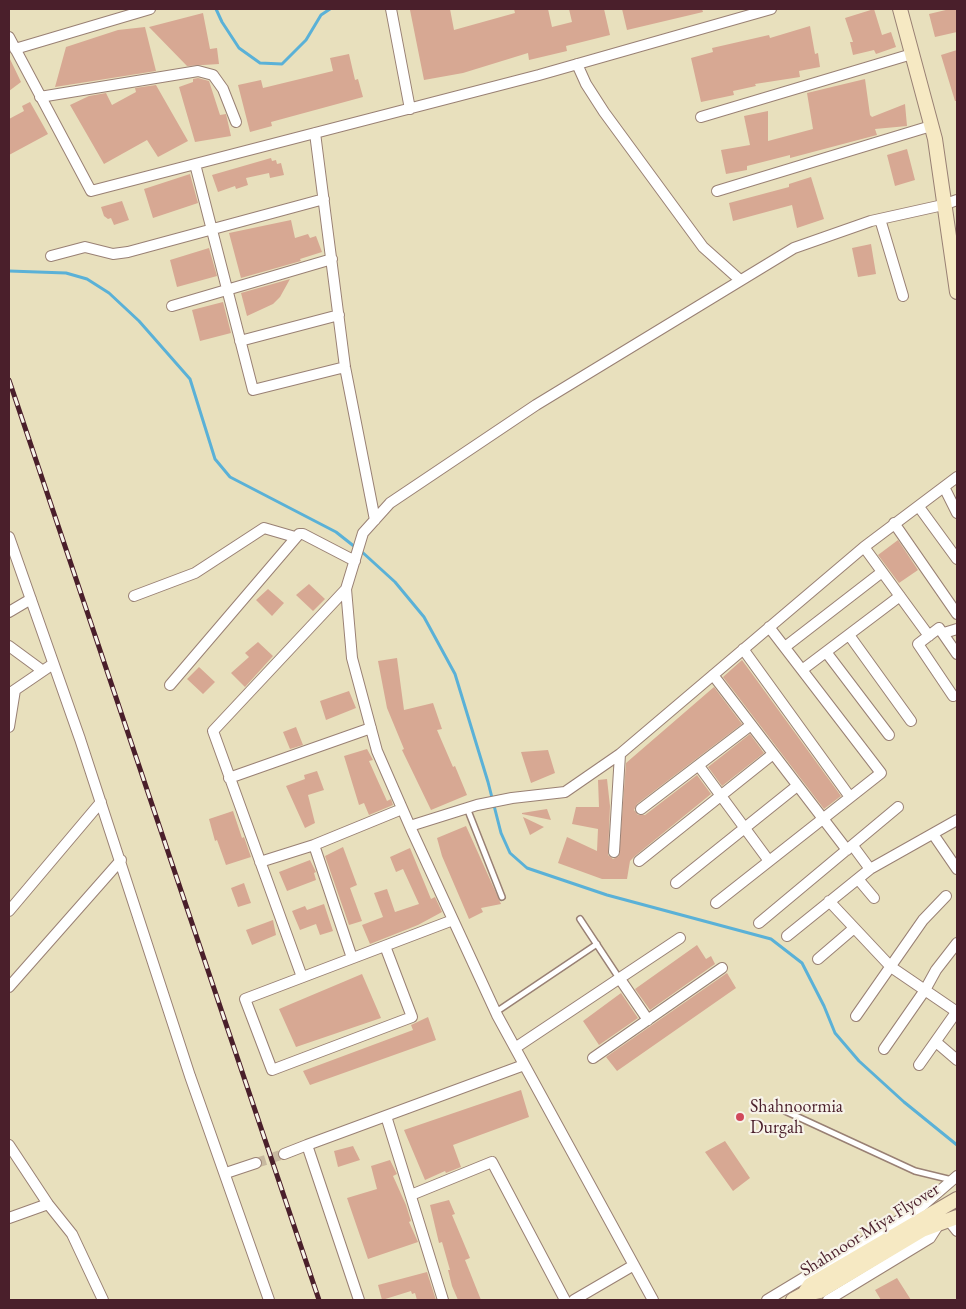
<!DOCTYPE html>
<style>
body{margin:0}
#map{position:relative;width:966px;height:1309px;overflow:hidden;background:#e8e0bd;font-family:"EB Garamond",serif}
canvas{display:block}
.frame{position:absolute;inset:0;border:10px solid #4a1f2b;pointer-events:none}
</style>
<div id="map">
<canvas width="966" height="1309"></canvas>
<div class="frame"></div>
</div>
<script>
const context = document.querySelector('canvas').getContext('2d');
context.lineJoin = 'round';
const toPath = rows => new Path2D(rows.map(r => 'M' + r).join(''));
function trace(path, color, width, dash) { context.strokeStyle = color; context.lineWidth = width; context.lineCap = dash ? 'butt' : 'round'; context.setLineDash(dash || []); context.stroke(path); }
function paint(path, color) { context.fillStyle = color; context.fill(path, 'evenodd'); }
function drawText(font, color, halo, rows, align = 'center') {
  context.font = font + ' "EB Garamond",serif'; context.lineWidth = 4.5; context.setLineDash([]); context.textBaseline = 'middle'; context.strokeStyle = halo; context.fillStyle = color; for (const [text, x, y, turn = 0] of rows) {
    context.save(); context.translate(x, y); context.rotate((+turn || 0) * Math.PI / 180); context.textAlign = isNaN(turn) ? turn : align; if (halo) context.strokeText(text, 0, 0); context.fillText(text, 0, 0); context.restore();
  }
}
const stream = toPath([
 [216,9,222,22,239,48,260,63,282,64,306,40,321,15,330,9],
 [9,271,66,273,87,279,109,293,139,321,190,379,215,459,230,477,336,532,355,547],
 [361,551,395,582,424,617,455,674,488,782,501,833,510,853,527,868,607,895,771,939,802,963,824,1006,835,1033,859,1061,904,1102,957,1145]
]);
const building = toPath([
 [450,9,454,30,515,13,514,9,548,9,552,27,572,22,569,9,604,9,610,35,566,46,567,51,529,60,528,53,463,73,424,80,410,10],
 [622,9,702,9,703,12,627,30],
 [874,9,882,35,891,32,896,47,876,54,874,50,853,55,850,42,853,42,845,18],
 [950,9,957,9,957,32,935,37,929,14],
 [203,13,210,49,217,48,219,64,187,66,149,27],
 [810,26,815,54,818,53,820,67,799,71,800,77,755,84,756,86,733,91,734,95,701,102,691,58,713,52,712,48,769,35,770,38],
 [145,27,156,71,55,87,66,47,118,30],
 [957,50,957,101,955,101,941,55],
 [349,54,355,80,358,79,363,97,271,122,272,126,250,132,238,85,261,80,263,88,333,71,330,58],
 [9,57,21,82,9,91],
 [198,78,209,81,220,115,226,114,231,136,195,142,179,87,193,82,193,79],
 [865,79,870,115,872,117,905,104,907,126,875,129,877,135,790,158,790,155,747,166,747,170,726,174,721,150,750,145,744,116,768,111,768,141,813,129,807,93],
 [156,85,188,141,158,157,147,140,104,164,70,105,89,96,106,93,112,105,136,92,135,88],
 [30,102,48,134,9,155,9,119,24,111,22,106],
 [907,149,915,180,895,186,887,155],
 [271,158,272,161,276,160,277,164,281,163,284,175,270,178,269,173,246,178,248,185,236,189,235,186,218,192,212,175],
 [190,174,198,203,153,218,144,189],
 [811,177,824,219,797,228,792,205,733,221,729,203,789,187,789,184],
 [122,201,129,220,114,225,111,218,108,219,104,216,101,207],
 [291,220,295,238,308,234,310,238,316,236,322,252,300,259,301,261,241,278,229,233],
 [871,244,876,274,858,277,852,248],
 [209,248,217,276,177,287,170,260],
 [290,279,280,297,273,304,247,316,241,293],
 [223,302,231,333,200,341,192,310],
 [898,540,918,570,899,583,878,555],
 [309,584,325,599,313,611,296,595],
 [268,589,284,603,272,616,256,600],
 [258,642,273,656,245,687,231,673,249,657,245,653],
 [397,658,404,710,433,703,442,729,437,730,453,767,455,766,467,795,431,810,402,750,404,749,387,708,378,661],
 [742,660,841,796,824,809,723,677],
 [199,667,215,682,203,694,187,679],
 [714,687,742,724,637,804,634,810,638,815,645,815,697,775,711,794,635,856,630,861,627,879,602,879,558,863,567,837,597,851,598,829,572,824,576,807,599,807,598,780,607,779,610,806,608,855,613,859,619,856,626,763],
 [349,691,356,708,326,720,320,701],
 [296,727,303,745,290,749,283,732],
 [750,734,764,753,722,786,708,767],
 [367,749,373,760,369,761,377,779,387,801,391,799,393,805,369,815,364,803,359,805,344,756],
 [548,750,555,773,531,783,521,752],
 [317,771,324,790,308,795,315,823,305,828,286,786,305,779,304,775],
 [547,809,551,820,522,814,522,813],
 [233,811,242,838,244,837,251,857,226,865,217,840,215,841,209,819],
 [523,817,544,827,530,835],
 [466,826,501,904,481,908,483,912,469,919,442,856,437,838],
 [343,847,357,885,350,888,362,921,349,925,325,856],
 [410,848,431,899,435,897,442,912,418,925,370,944,362,925,383,917,374,893,387,889,395,912,419,904,403,869,396,872,390,857],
 [310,860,316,872,314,873,316,880,287,891,279,872],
 [244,883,251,903,238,907,231,888],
 [324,904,333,931,320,935,316,924,300,930,292,911,305,906,307,910],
 [273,920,276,935,252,945,246,930],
 [697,945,706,959,711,956,715,964,650,1010,635,989],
 [727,973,736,988,617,1071,606,1057],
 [362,974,381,1018,296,1047,279,1009],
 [621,993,638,1018,599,1045,583,1021],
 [428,1017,436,1040,310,1085,303,1071,413,1030,411,1025],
 [521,1090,529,1117,453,1145,461,1167,446,1173,445,1171,425,1180,404,1130],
 [725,1141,750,1178,733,1191,705,1152],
 [353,1146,360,1160,338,1167,334,1151],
 [390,1160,397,1174,393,1176,406,1205,411,1221,409,1222,418,1242,368,1259,347,1198,377,1189,371,1166],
 [449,1200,455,1214,452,1215,470,1258,465,1260,481,1300,458,1300,452,1286,448,1270,450,1270,442,1242,439,1243,430,1205],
 [427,1272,436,1300,417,1300,415,1293,412,1294,411,1291,382,1300,378,1285],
 [897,1278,911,1300,881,1300,875,1290]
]);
const streetTunnel = toPath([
 [256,1163,284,1154]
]);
const lane = toPath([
 [467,808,502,897],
 [580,919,619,978],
 [496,1012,597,944],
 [785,1111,915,1171,952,1180]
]);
const street = toPath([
 [391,9,410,109],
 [9,37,91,191,539,75,771,9],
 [15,49,150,9],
 [577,64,586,84,604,112,703,247,740,280],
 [40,97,198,71,213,75,223,89,236,122],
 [701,117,912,54],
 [315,133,345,367,375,520],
 [195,164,253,390,345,367],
 [717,191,931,126],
 [880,219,903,296],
 [51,256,85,247,113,254,128,252,324,199],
 [172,306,332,259],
 [240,341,339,315],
 [944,487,957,513],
 [919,507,957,559],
 [894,523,957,614],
 [9,537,80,739,190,1076,269,1300],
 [864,547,929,636],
 [134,596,195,573,264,528,295,537],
 [9,612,31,599],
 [944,633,957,629],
 [849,635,911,721],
 [9,646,43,671],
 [785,647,882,572],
 [743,649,850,797],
 [826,652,889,735],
 [802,670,900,596],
 [713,675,847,850],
 [170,685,299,534,303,534,355,561],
 [9,694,53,664],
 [953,696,918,644,939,628,957,654],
 [9,727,15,690],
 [699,766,769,861],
 [229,778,371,728],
 [641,809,751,725],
 [410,826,477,805,512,798,565,792,620,754,864,547,957,477],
 [933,834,957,869],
 [314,845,352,958],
 [614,852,620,754],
 [639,861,773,754],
 [260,862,314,845,402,809],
 [870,869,957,820],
 [858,879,874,898],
 [676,883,797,786],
 [829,901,891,967,957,1012],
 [716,903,881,773,769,627],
 [9,911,101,802],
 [759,923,898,807],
 [787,936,870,869,853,846],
 [385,946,412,1017,272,1070,245,999,453,920],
 [818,959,853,929],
 [302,977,213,731,346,589],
 [620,979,648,1020],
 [9,987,121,860],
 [856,1016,923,920,946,896],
 [936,1042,957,1060],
 [515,1048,680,938],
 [884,1049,925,990,936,970,957,943],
 [593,1058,722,968],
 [919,1065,957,1011],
 [386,1116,443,1300],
 [9,1145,48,1204,72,1234,103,1300],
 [284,1154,307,1145],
 [226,1173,256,1163],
 [411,1195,492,1162,565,1300],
 [9,1218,48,1204],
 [949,1221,957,1231],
 [359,1300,307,1145,524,1065],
 [574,1300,634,1265],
 [653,1300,497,1015,412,831,377,751,352,658,346,589,363,533,390,503,536,405,794,248,871,221,943,205,957,200],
 [767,1300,921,1207,957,1176],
 [828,1300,930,1238,939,1224]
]);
const secondary = toPath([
 [900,9,935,139,957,292],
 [804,1294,810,1285,957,1199],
 [793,1300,804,1294,820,1291,922,1230,957,1217]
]);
const rail = toPath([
 [9,380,319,1300]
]);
const markers = [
 [740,1117,5,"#d1495b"]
];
const poiNames = [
 ["Shahnoormia",750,1107],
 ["Durgah",750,1128]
];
const streetNames = [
 ["Shahnoor Miya Flyover",870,1230,-32]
];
trace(stream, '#5ab1d7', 3);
paint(building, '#d7a893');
trace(streetTunnel, '#c8b9a0', 10, [10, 5]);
trace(lane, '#998074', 8);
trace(street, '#998074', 12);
trace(secondary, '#998074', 16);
trace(lane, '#fff', 5);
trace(street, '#fff', 10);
trace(secondary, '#f6e9c3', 14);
trace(rail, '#4a1f2b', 5);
trace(rail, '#f7f3e8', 3, [9]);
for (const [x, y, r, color] of markers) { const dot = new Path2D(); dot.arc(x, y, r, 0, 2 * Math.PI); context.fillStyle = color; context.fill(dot); trace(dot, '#f7f3e8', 2); }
drawText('18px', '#4a1f2b', '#f7f3e8', poiNames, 'left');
drawText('18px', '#4a1f2b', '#f7f3e8', streetNames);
</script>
